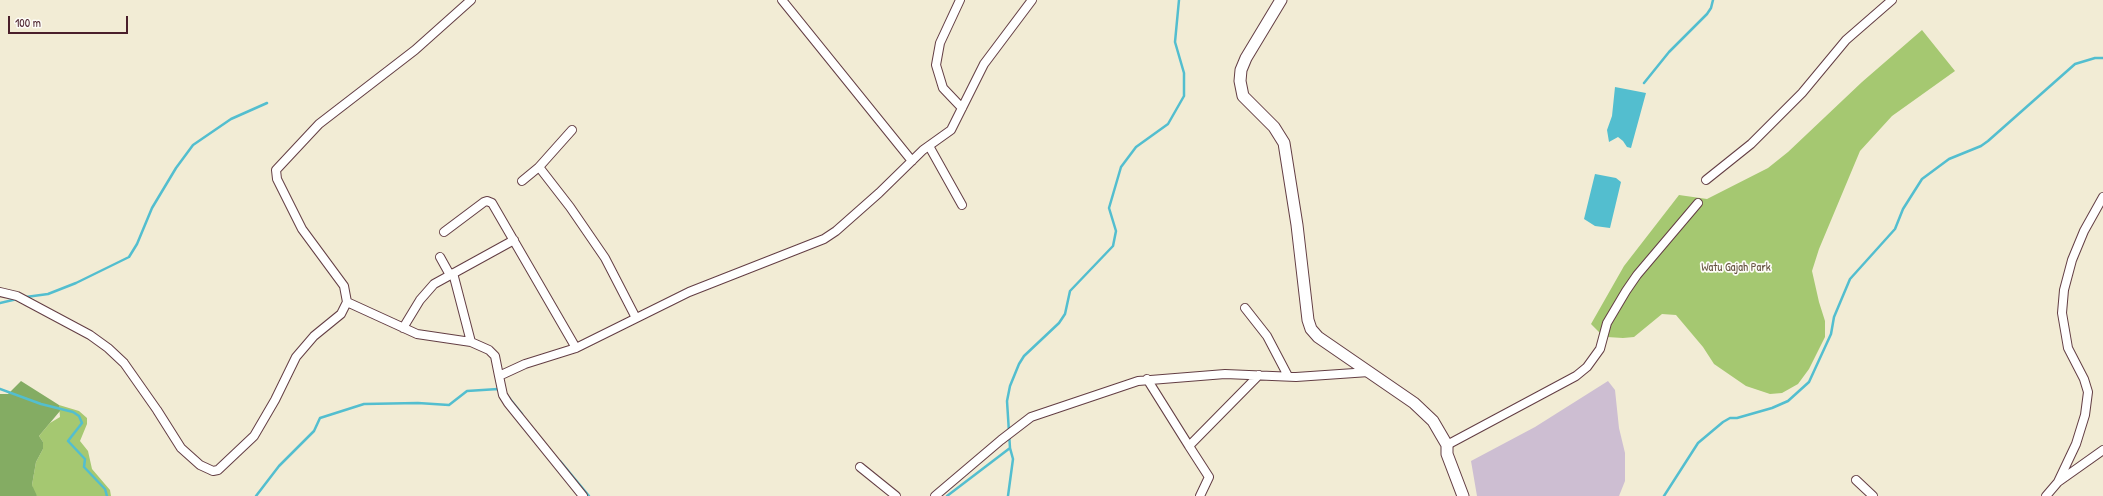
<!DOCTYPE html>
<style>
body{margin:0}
#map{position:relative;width:2103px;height:496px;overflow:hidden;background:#f2ecd5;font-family:"Patrick Hand",sans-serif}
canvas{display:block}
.scale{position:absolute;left:8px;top:16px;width:120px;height:18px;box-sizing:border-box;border:2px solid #4a1f2b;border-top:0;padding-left:5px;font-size:12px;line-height:14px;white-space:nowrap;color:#4a1f2b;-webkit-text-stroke:3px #fdfcf7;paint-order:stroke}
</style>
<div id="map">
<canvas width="2103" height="496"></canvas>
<div class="scale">100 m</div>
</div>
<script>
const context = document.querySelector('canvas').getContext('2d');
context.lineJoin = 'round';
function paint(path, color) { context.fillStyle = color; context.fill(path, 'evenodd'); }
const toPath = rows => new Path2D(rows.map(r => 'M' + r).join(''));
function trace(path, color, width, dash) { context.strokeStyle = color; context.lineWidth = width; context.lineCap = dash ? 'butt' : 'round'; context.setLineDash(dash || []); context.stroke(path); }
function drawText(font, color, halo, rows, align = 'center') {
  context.font = font + ' "Patrick Hand",sans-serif'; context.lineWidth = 3.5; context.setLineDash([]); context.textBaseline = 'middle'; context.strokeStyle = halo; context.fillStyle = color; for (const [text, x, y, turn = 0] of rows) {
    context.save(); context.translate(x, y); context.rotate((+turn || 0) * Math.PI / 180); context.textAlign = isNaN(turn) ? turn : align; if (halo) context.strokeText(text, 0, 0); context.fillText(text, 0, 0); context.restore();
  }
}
const industrial = toPath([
 [1608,381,1615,390,1619,428,1625,453,1625,481,1619,496,1477,496,1471,461,1535,427]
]);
const green = toPath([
 [1922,30,1955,71,1892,116,1860,151,1819,249,1812,271,1819,302,1825,321,1825,337,1809,369,1798,384,1782,393,1770,394,1746,386,1714,364,1703,347,1676,315,1662,314,1634,337,1623,338,1607,337,1600,333,1591,324,1624,266,1679,195,1707,199,1768,168,1788,152,1862,82],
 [59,405,79,411,87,418,87,424,80,441,88,451,92,469,110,490,111,496,37,496,34,493,32,485,36,462,43,449,43,442,39,436,50,423,60,417]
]);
const forest = toPath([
 [21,381,59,405,60,411,39,436,43,442,43,449,36,462,32,485,37,496,0,496,0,394,8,394]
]);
const water = toPath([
 [1615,87,1646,93,1631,148,1627,147,1623,141,1618,137,1609,142,1607,130,1612,116],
 [1595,174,1616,178,1621,182,1610,228,1595,226,1584,219]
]);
const stream = toPath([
 [1644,83,1669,52,1707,14,1711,8,1713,0],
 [26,297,48,294,76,283,129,257,137,244,152,208,176,168,193,145,231,119,267,103],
 [0,303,17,299],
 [0,389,41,404,73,412,79,416,82,423,68,441,85,459,84,467,105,489,107,496],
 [506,394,522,414],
 [560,461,589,496],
 [256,496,279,466,314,431,320,418,364,404,418,403,449,405,467,391,498,389,500,391],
 [947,496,1010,448],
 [1008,496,1013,459,1010,448,1007,401,1010,386,1019,364,1024,356,1059,323,1065,314,1070,291,1113,246,1116,231,1109,208,1121,167,1136,147,1168,124,1184,96,1184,73,1175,42,1179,0],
 [1664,496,1698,443,1723,422,1730,418,1737,418,1772,408,1788,401,1809,382,1831,334,1834,317,1850,279,1895,229,1903,209,1922,179,1949,159,1981,146,1988,141,2075,64,2095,58,2103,58]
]);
const minor = toPath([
 [782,0,912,161],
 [960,0,940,43,936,65,943,88,962,108],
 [572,130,539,167,570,207,605,258,636,318],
 [929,146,962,205],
 [1706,180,1751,144,1802,93,1846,40,1892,0],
 [522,181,539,167],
 [444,232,484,202,487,201,492,203,576,348],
 [440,257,450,275],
 [453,273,471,342],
 [0,292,17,296,90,335,108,348,124,363,157,410,181,448,200,465,213,471,218,470,254,436,275,400,296,357,314,336,341,314,347,302,344,286,302,229,277,179,276,170,319,124,415,50,471,0],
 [347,302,417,334,471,342,489,350,495,356,499,376],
 [1245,308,1267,336,1288,376],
 [403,328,420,300,434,284,514,240],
 [1147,379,1189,446],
 [1447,445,1576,376,1587,367,1600,349,1607,323,1626,291,1637,275,1698,203],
 [860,467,896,496],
 [1856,480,1873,496],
 [2058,482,2076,444,2085,415,2088,392,2084,379,2068,348,2062,313,2064,290,2072,260,2084,231,2103,197],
 [583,496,508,403,503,395,499,376,525,364,576,348,689,292,824,239,836,231,879,193,923,150,951,130,984,64,1032,0],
 [935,496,1001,440,1031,417,1138,381,1225,374,1296,377,1369,372],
 [1200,496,1209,477,1189,446,1259,375],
 [2046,496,2058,482,2103,450]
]);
const major = toPath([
 [1281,0,1246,58,1241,70,1240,81,1243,96,1274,127,1284,143,1297,225,1308,320,1311,329,1318,337,1414,403,1433,421,1447,445,1447,454,1463,496]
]);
const parkNames = [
 ["Watu Gajah Park",1736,268]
];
paint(industrial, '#cdbed2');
paint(green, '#a5c871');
paint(forest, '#84ac63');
paint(water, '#53becf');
trace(stream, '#53becf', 2.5);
trace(minor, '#633e44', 10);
trace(major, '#633e44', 13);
trace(minor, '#fff', 8);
trace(major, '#fff', 11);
drawText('12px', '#655240', '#fdfcf7', parkNames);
</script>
